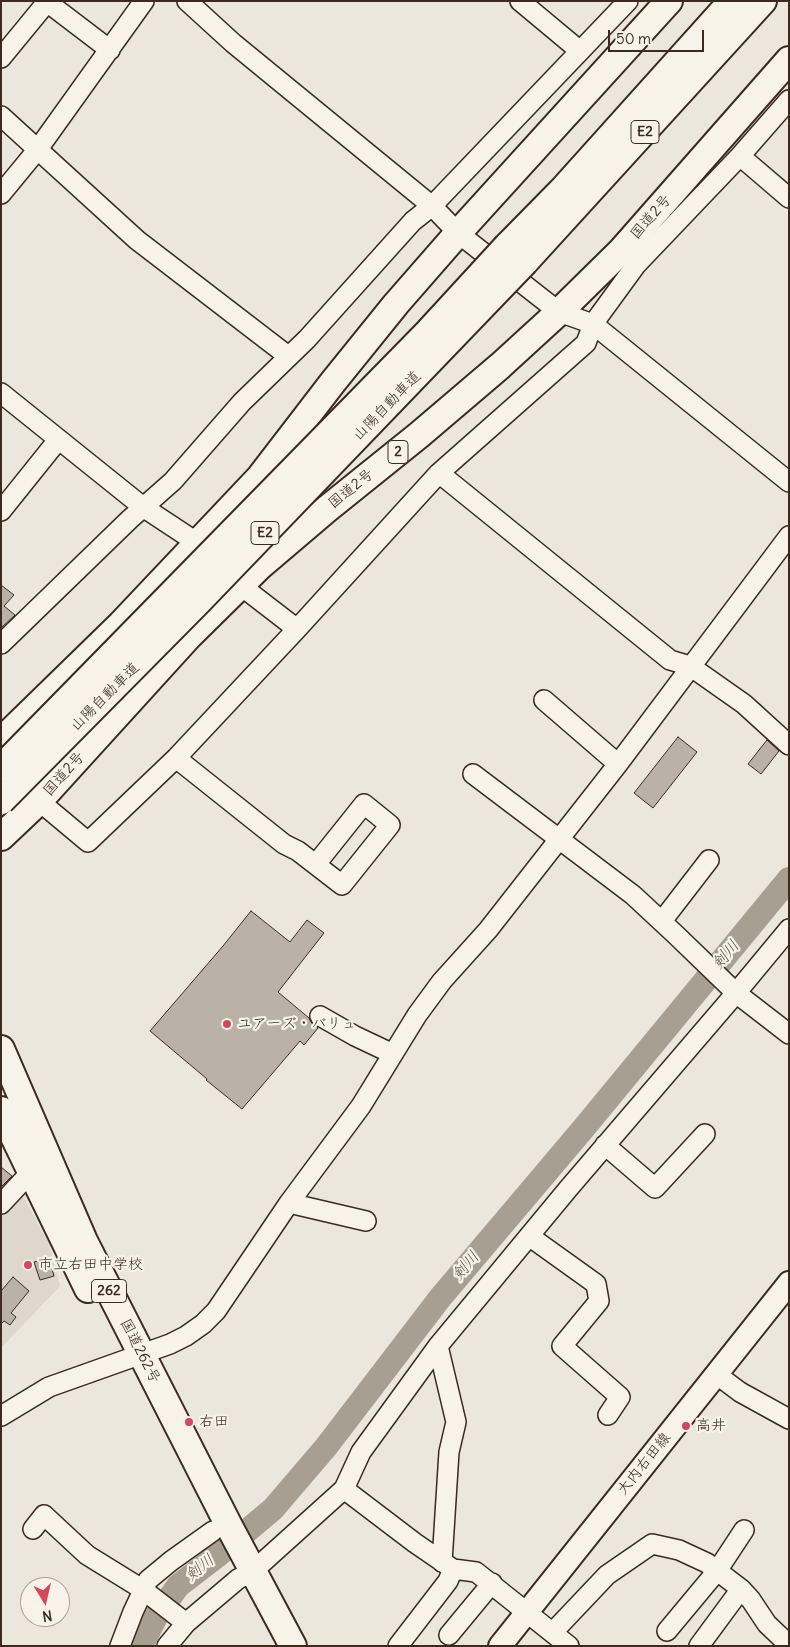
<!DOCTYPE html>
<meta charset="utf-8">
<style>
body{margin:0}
#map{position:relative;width:790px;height:1647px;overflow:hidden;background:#ece7dc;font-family:Delius,sans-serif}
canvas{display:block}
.frame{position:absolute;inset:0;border:2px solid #3b2a1e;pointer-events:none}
.north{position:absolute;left:20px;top:1577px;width:50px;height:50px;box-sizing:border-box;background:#f7f3e8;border:1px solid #aca397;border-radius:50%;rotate:171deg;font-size:14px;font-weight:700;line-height:20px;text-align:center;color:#3b2a1e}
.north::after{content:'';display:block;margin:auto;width:18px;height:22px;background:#d1495b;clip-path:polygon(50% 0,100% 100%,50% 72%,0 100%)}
.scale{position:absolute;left:608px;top:30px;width:96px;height:22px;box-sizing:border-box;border:2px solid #3b2a1e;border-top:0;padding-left:6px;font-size:15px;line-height:18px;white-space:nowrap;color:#3b2a1e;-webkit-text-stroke:4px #f7f3e8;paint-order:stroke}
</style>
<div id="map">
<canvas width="790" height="1647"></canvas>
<div class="frame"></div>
<div class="north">N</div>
<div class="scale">50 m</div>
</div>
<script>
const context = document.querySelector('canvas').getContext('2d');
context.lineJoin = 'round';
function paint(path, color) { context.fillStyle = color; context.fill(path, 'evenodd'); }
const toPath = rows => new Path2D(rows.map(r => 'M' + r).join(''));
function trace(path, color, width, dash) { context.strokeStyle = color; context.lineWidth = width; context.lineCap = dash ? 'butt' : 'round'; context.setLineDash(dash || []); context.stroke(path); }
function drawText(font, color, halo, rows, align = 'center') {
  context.font = font + ' Delius,"Klee One",sans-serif'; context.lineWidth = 4.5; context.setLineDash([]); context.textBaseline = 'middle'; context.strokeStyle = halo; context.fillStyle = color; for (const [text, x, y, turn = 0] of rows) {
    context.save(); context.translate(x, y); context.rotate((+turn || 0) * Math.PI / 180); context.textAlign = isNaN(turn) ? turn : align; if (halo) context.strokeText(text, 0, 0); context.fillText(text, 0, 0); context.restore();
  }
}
const built = toPath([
 [18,1196,24,1198,49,1244,60,1286,1,1348,1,1216]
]);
const river = toPath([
 [141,1646,156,1617,178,1586,217,1556,273,1509,326,1447,440,1298,583,1129,789,879]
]);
const building = toPath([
 [1,585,14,595,4,606,15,615,1,628,1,585],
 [678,737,697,752,653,808,634,793,678,737],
 [767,740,779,751,761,774,748,764,767,740],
 [251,911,290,942,307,920,324,933,278,992,309,1018,311,1022,318,1028,304,1045,300,1041,242,1109,206,1080,207,1079,150,1031,223,946,251,911],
 [1,1167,12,1176,1,1187,1,1167],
 [49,1258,54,1276,40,1280,34,1262,49,1258],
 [13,1277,29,1291,11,1313,16,1317,10,1325,4,1321,1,1324,1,1291,13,1277]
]);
const minor = toPath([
 [187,1,233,43,432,206,458,233,559,312,593,324,789,482],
 [520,1,580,51],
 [1,58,47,2,110,50],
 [1,116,137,240,288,356],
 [740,156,789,198],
 [1,194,38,149,144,1],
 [1,393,143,507,190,538],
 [439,473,670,660,690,666,744,704,789,745],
 [1,511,58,440],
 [249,592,297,629],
 [1,644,130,519,173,481,242,402,307,339,413,221,432,206,628,1],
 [544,700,618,764],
 [176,758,284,844,298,851,342,885,390,825,364,804,316,864],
 [473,774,633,895,676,935,736,993,789,1034],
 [39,801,88,842,176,758,297,629,439,473,586,343,593,324,636,265,740,156,789,100],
 [662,921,709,860],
 [320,1016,355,1036,393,1054],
 [605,1145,655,1188,705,1134],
 [289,1203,366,1221],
 [1,1204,31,1172],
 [529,1236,596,1284,599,1301,562,1346,620,1397,608,1415],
 [438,1346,456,1422,449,1452,442,1562],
 [716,1374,740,1392,789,1419],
 [1,1416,49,1387,170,1344,186,1336,203,1324,216,1311,289,1203,361,1106,417,1015,442,981,488,930,618,764,789,536],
 [344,1489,415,1543,453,1569,476,1572,569,1646],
 [33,1529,44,1515,87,1555,142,1589,186,1623],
 [667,1631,717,1571,744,1530],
 [553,1632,607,1575,652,1544,679,1550,707,1563,741,1589,751,1600,767,1624,789,1645],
 [449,1635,492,1583],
 [120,1646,133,1612,148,1580,171,1561,213,1531],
 [167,1646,186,1623,238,1579,253,1571,344,1489,361,1452,438,1346,568,1189,736,993,789,929],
 [398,1646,448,1581,453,1569],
 [699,1646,741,1589]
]);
const major = toPath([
 [500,1646,789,1283]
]);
const highway = toPath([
 [507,246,564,188,732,1],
 [525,262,763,1],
 [1,741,121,624,260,477,333,382,396,304,458,233,669,1],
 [1,837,39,801,189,636,260,566,327,509,419,435,500,366,559,312,621,251,789,60],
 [1,1049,84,1241,229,1526,293,1646],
 [1,1110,88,1289]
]);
const highwayBridge = toPath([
 [1,768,428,332,507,246],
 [1,801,199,601,525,262]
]);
const markers = [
 [227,1024,5,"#d1495b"],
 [28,1265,5,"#d1495b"],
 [189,1422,5,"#d1495b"],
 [686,1426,5,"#d1495b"]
];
const shields = [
 [645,132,28],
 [398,452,20],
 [265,533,28],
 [109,1291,35]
];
const shieldNames = [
 ["E2",645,132],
 ["2",398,452],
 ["E2",265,533],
 ["262",109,1291]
];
const streetNames = [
 ["国道2号",651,217,-49],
 ["山陽自動車道",387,406,-46],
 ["国道2号",351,489,-39],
 ["山陽自動車道",105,697,-45],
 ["国道2号",64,774,-48],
 ["国道262号",140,1351,63],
 ["大内右田線",644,1464,-51]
];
const poiNames = [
 ["ユアーズ・バリュ",237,1024],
 ["市立右田中学校",38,1265],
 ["右田",199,1422],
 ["高井",696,1426]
];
const waterNames = [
 ["剣川",726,955,-50],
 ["剣川",466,1266,-50],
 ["剣川",200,1568,-39]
];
paint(built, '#ddd7cc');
trace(river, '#a89f93', 24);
paint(building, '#bab2a7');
trace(building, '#3b2a1e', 1);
trace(minor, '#3b2a1e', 22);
trace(major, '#3b2a1e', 26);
trace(highway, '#3b2a1e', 30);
trace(minor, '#f7f3e8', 19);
trace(major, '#f7f3e8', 22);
trace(highway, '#f7f3e8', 26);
trace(highwayBridge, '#3b2a1e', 30, []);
trace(highwayBridge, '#f7f3e8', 26);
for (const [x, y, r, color] of markers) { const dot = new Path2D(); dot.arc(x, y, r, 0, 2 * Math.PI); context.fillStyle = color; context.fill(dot); trace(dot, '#f7f3e8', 2); }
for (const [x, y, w] of shields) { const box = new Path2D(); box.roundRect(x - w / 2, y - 11.5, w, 23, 4); context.fillStyle = '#f7f3e8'; context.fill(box); trace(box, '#3b2a1e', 1); }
drawText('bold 14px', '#3b2a1e', null, shieldNames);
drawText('15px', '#3b2a1e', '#f7f3e8', streetNames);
drawText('15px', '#3b2a1e', '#f7f3e8', poiNames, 'left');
drawText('italic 16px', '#615347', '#f7f3e8', waterNames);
</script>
